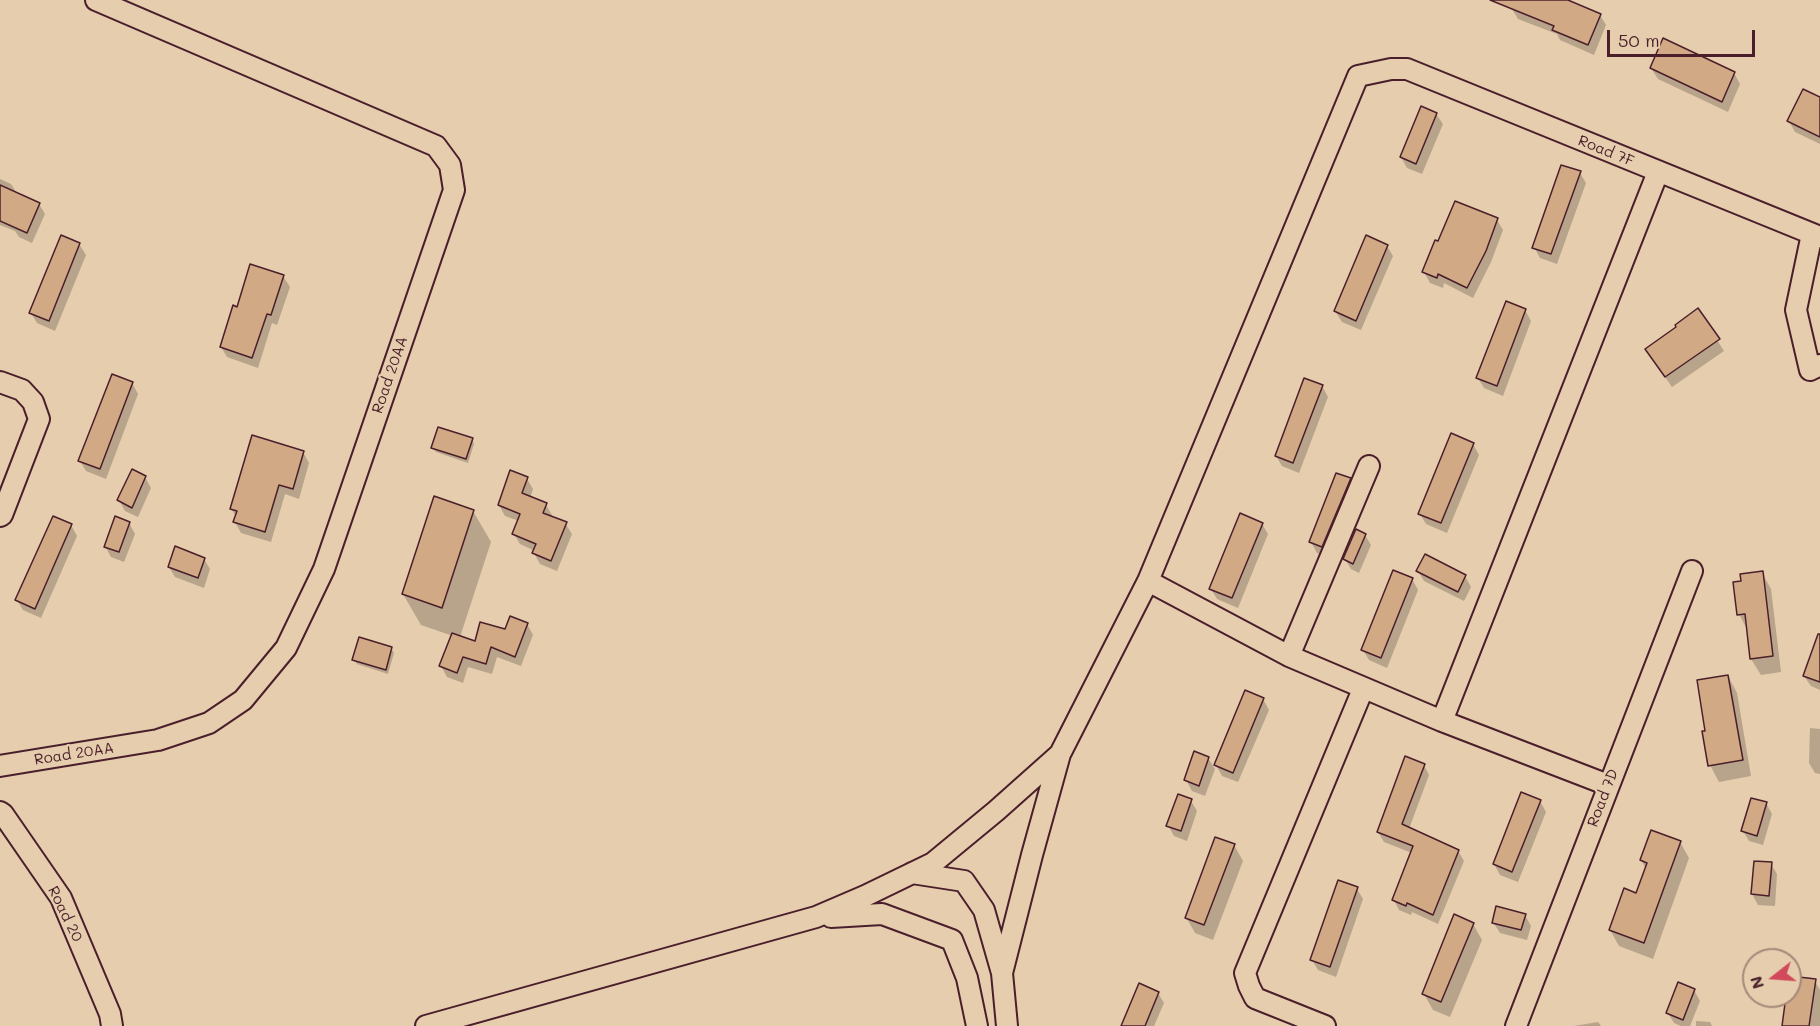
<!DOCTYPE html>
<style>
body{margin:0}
#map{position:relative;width:1820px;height:1026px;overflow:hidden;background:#e5cdae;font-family:Mali,sans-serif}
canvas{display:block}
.north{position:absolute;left:1742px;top:948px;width:60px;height:60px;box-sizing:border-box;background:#e5cdae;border:2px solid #a7877a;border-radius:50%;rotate:253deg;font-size:16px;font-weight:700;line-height:24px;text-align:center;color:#4a1f2b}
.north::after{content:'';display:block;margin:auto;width:21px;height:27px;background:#d1495b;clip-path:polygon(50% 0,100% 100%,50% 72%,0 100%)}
.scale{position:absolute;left:1607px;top:30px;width:148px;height:27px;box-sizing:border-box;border:3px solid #4a1f2b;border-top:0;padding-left:8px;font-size:18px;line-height:21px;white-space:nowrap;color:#4a1f2b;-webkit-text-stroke:4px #e5cdae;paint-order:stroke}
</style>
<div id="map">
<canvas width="1820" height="1026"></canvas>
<div class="north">N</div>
<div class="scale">50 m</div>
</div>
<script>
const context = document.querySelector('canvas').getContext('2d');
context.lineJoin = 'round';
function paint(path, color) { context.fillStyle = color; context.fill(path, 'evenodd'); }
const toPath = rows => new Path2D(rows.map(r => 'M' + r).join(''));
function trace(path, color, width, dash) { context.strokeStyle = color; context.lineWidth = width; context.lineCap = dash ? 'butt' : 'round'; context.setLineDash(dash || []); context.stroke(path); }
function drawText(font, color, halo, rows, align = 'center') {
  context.font = font + ' Mali,sans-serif'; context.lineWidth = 4.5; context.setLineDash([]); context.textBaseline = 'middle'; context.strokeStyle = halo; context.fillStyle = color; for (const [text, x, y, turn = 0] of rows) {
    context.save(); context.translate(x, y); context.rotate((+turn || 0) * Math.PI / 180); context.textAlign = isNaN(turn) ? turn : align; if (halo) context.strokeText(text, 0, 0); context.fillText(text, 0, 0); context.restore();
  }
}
const shadow = toPath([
 [1515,0,1566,0,1600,15,1606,25,1594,55,1560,40,1557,34,1518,19,1512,9],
 [1651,68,1734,73,1740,84,1728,112,1658,79],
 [1820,99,1820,144,1795,132,1789,121],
 [1436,114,1443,124,1422,174,1407,168,1401,157],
 [1580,173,1586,183,1557,264,1540,258,1534,247],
 [0,179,11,184,18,195,39,204,45,214,32,243,19,237,15,231,0,225],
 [1497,220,1503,230,1491,262,1473,298,1444,283,1443,288,1430,283,1424,272,1439,243],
 [62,237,79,244,86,255,55,331,37,323,31,313],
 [1387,246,1393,256,1361,330,1342,322,1335,311],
 [283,276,290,287,277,325,272,323,258,368,227,357,221,347,238,309],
 [1525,310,1531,321,1503,396,1484,388,1478,378],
 [1698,310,1724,351,1672,387,1653,360],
 [132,383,138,394,106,479,86,471,80,461],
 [1322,386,1328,397,1299,473,1282,466,1276,456],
 [472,439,474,444,468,463,436,452,433,448],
 [1473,444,1479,455,1447,533,1426,524,1420,514],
 [303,452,309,463,299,499,285,494,271,542,241,533,235,522,236,517,231,508],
 [145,477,151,488,138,517,125,511,119,500],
 [527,479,533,489,530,498,546,505,552,515,551,517,565,523,572,534,557,571,540,564,534,553,535,551,520,544,514,534,519,521,505,516,499,505],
 [1350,480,1356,490,1328,557,1317,553,1311,542],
 [473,511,491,542,460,637,476,643,527,624,533,635,521,666,497,657,492,674,468,667,463,683,447,677,441,666,453,636,421,625,403,594],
 [129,523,135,534,124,562,111,557,105,546],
 [1262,524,1268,534,1238,608,1217,599,1211,589],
 [71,525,77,536,41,618,23,610,17,600],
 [1365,535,1371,545,1359,573,1351,569,1345,559],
 [204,559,210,569,204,588,175,577,169,567],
 [1418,571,1465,576,1471,587,1464,601,1424,581],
 [1762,573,1771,589,1781,672,1761,675,1751,659,1748,631,1739,614],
 [1412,579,1418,590,1387,668,1369,660,1363,650],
 [391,648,394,653,388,674,357,664,354,660],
 [1820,650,1820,690,1811,686,1804,676],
 [1728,676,1737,693,1751,776,1719,782,1710,765],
 [1263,699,1269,710,1238,782,1222,776,1216,765],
 [1810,728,1820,729,1820,774,1815,773,1809,763],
 [1208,758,1215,769,1205,796,1192,791,1186,780],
 [1424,765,1429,775,1409,829,1458,851,1464,861,1438,924,1412,912,1411,915,1399,910,1394,900,1412,853,1384,842,1378,832],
 [1191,801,1197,811,1187,841,1174,836,1168,825],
 [1540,801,1546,812,1518,882,1500,875,1494,864],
 [1766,803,1772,814,1763,845,1749,841,1743,831],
 [1680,842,1689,858,1653,959,1619,946,1610,930,1637,895,1646,869,1641,860],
 [1234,845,1243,861,1213,940,1195,933,1186,917],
 [1755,862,1771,864,1777,874,1775,906,1758,905,1752,894],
 [1357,889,1363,899,1336,977,1318,970,1312,960],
 [1525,915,1531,926,1527,940,1500,933,1493,922],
 [1473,924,1482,940,1450,1017,1433,1010,1424,994],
 [1790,980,1815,981,1820,990,1820,1026,1784,1026,1788,996,1790,996],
 [1694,990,1700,1001,1690,1026,1681,1026,1674,1023,1668,1013],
 [1158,993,1164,1003,1154,1026,1123,1026],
 [1696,1021,1710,1022,1712,1026,1696,1026],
 [1598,1022,1601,1026,1574,1026]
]);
const building = toPath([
 [1490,0,1568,0,1601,14,1588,45,1552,30,1554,26,1490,0],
 [1663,38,1735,72,1722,102,1650,68,1663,38],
 [1803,89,1820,97,1820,137,1787,121,1803,89],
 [1421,106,1437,113,1416,164,1400,157,1421,106],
 [1561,165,1581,171,1551,254,1532,248,1561,165],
 [0,185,40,203,27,233,0,221,0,185],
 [1455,201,1498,218,1486,251,1467,288,1438,274,1437,278,1422,272,1435,240,1438,241,1455,201],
 [61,235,80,243,49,321,29,313,61,235],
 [1366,235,1388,245,1356,321,1334,311,1366,235],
 [250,264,284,275,271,315,267,314,252,358,220,347,233,305,237,307,250,264],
 [1506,301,1526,309,1497,386,1476,378,1506,301],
 [1698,308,1720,339,1665,377,1645,349,1676,327,1675,325,1698,308],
 [112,374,133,382,100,469,78,461,112,374],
 [1304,378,1323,385,1293,463,1275,456,1304,378],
 [438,427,473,438,466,459,431,448,438,427],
 [1451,433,1474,443,1441,523,1418,514,1451,433],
 [252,435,304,451,293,489,279,485,265,532,233,522,237,511,230,509,252,435],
 [132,469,146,476,132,508,117,500,132,469],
 [510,470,528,477,522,493,547,503,543,513,567,522,551,561,532,553,536,544,512,534,520,514,498,505,510,470],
 [1336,473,1351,478,1322,547,1309,542,1336,473],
 [434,496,474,510,442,608,402,594,434,496],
 [1240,513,1263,523,1232,598,1209,589,1240,513],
 [53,516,72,524,35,609,15,600,53,516],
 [115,516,130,522,119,552,104,547,115,516],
 [1356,529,1366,534,1353,564,1343,559,1356,529],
 [175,546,205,558,198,578,168,567,175,546],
 [1425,554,1466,575,1458,592,1416,571,1425,554],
 [1393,570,1413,578,1381,658,1361,650,1393,570],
 [1763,571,1773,656,1750,659,1745,614,1737,615,1733,582,1741,581,1740,574,1763,571],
 [510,616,528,623,515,657,491,647,486,664,463,657,457,673,439,666,452,633,475,641,480,622,505,629,510,616],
 [1818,634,1820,634,1820,682,1803,676,1818,634],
 [359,637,392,647,386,670,352,660,359,637],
 [1728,675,1743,760,1708,766,1702,731,1705,731,1697,680,1728,675],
 [1245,690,1264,698,1233,773,1214,765,1245,690],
 [1194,751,1209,757,1199,786,1184,780,1194,751],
 [1405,756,1425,764,1402,824,1459,850,1433,915,1407,903,1406,906,1392,900,1413,846,1377,832,1405,756],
 [1521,792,1541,800,1512,872,1493,864,1521,792],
 [1178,794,1192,799,1181,831,1166,826,1178,794],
 [1751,798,1767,802,1757,836,1741,831,1751,798],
 [1651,830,1681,841,1644,943,1609,930,1624,888,1636,893,1647,863,1640,860,1651,830],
 [1215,837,1235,844,1204,925,1185,918,1215,837],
 [1754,861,1772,862,1769,896,1751,894,1754,861],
 [1338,880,1358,887,1330,967,1310,960,1338,880],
 [1496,906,1526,914,1521,930,1492,923,1496,906],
 [1454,914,1474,923,1441,1002,1422,994,1454,914],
 [1790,976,1816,979,1809,1026,1782,1026,1786,996,1790,996,1790,976],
 [1678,982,1695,989,1683,1020,1666,1013,1678,982],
 [1139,983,1159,992,1145,1026,1121,1026,1139,983]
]);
const street = toPath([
 [1812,234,1796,310,1810,370,1820,365],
 [0,382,22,390,33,402,39,419,2,515,0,516],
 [1148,581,1289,656,1442,721,1608,785],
 [1289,656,1369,466],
 [1442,721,1658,172],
 [0,766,158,740,209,723,243,700,286,648,324,569,454,190,450,165,436,146,96,0],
 [0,812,3,814,61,898,110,1014,112,1026],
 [912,873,964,881,984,910,1002,973],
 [831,917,882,914,952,940,967,978,977,1026],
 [426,1026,816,917,865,896,933,863,996,811,1060,754],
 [1007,1026,1002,973,1032,855,1060,754,1148,581,1358,76,1391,69,1407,69,1820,237],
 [1325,1026,1255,998,1249,986,1245,973,1363,689],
 [1516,1026,1692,571]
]);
const streetNames = [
 ["Road 7F",1606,151,22],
 ["Road 20AA",390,375,-71],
 ["Road 20AA",74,754,-9],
 ["Road 7D",1603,798,-69],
 ["Road 20",65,914,64]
];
paint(shadow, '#0003');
paint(building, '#d2a985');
trace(building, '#4a1f2b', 1.5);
trace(street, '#4a1f2b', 24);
trace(street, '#e5cdae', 20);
drawText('15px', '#4a1f2b', '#e5cdae', streetNames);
</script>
